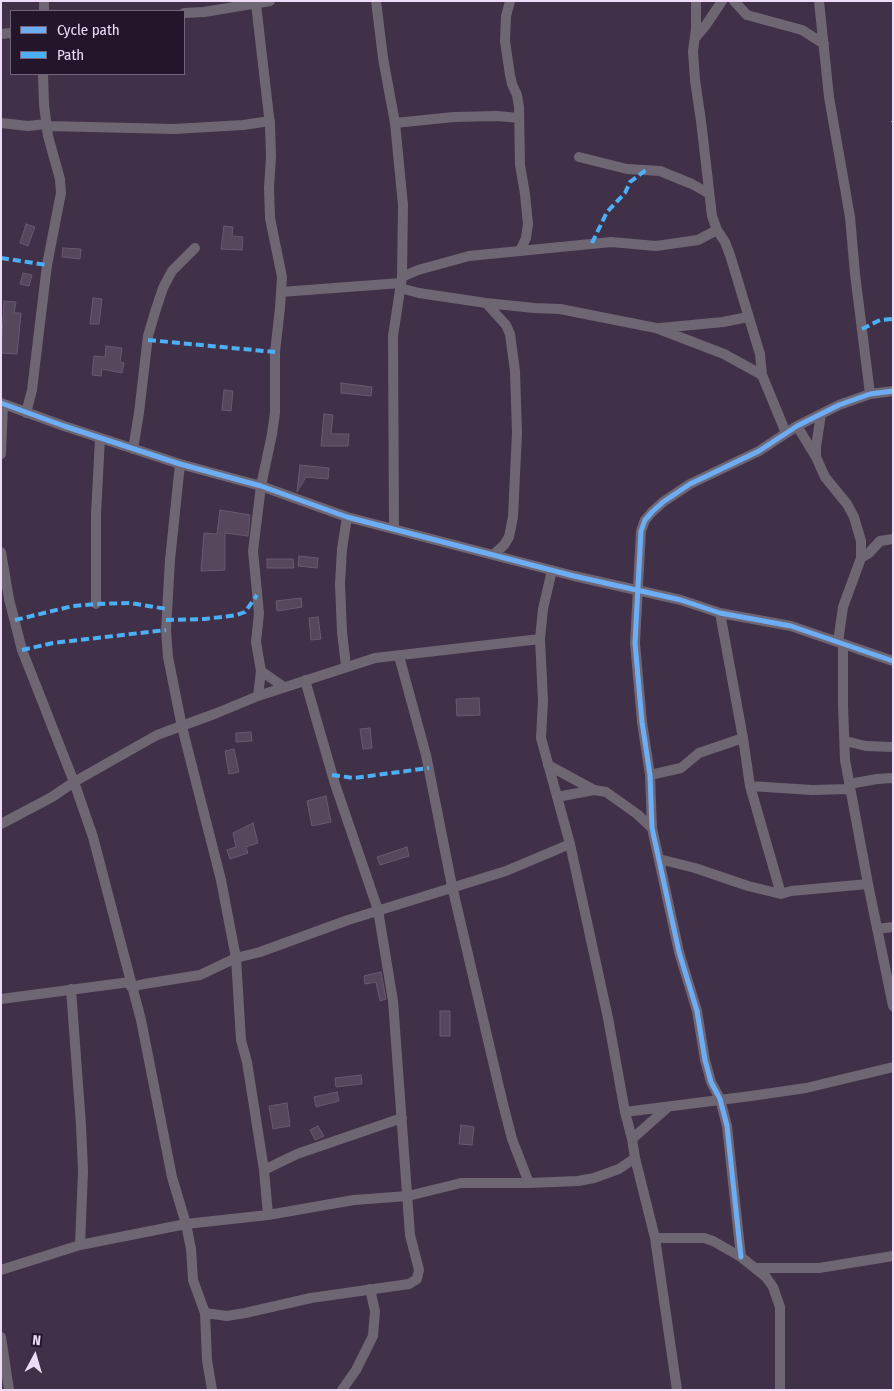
<!DOCTYPE html>
<style>
body{margin:0}
#map{position:relative;width:894px;height:1391px;overflow:hidden;background:#403048;font-family:"Fira Sans Condensed",sans-serif}
canvas{display:block}
.frame{position:absolute;inset:0;border:2px solid #eddbf7;pointer-events:none}
.legend{position:absolute;left:10px;top:10px;width:175px;height:65px;box-sizing:border-box;background:#23162a;border:1px solid #74657c;margin:0;padding:6px 9px;list-style:none;font-size:15px;color:#eddbf7}
.legend li{display:flex;align-items:center;gap:10px;height:25px}
.legend b{width:25px;border:1px solid #74657c}
.north{position:absolute;left:10px;top:1331px;width:50px;height:50px;-webkit-text-stroke:4px #23162a;paint-order:stroke;rotate:6deg;font-size:14px;font-weight:700;line-height:20px;text-align:center;color:#eddbf7}
.north::after{content:'';display:block;margin:auto;width:18px;height:22px;background:#eddbf7;clip-path:polygon(50% 0,100% 100%,50% 72%,0 100%)}
</style>
<div id="map">
<canvas width="894" height="1391"></canvas>
<div class="frame"></div>
<ul class="legend">
<li><b style="height:6px;background:#6dadf4"></b>Cycle path</li>
<li><b style="height:6px;background:#4cb0f7"></b>Path</li>
</ul>
<div class="north">N</div>
</div>
<script>
const context = document.querySelector('canvas').getContext('2d');
context.lineJoin = 'round';
function paint(path, color) { context.fillStyle = color; context.fill(path, 'evenodd'); }
const toPath = rows => new Path2D(rows.map(r => 'M' + r).join(''));
function trace(path, color, width, dash) { context.strokeStyle = color; context.lineWidth = width; context.lineCap = dash ? 'butt' : 'round'; context.setLineDash(dash || []); context.stroke(path); }
const building = toPath([
 [26,224,35,227,28,246,20,243,26,224],
 [224,226,233,227,232,236,243,237,242,250,221,249,224,226],
 [63,248,81,249,80,259,62,257,63,248],
 [23,273,32,275,29,286,20,284,23,273],
 [93,298,102,299,99,324,90,324,93,298],
 [4,301,16,302,14,313,21,313,17,354,1,353,4,301],
 [106,346,122,348,120,362,124,363,122,373,102,369,101,376,92,375,94,356,105,357,106,346],
 [341,383,372,387,371,396,341,393,341,383],
 [224,390,233,391,231,411,222,410,224,390],
 [324,414,333,415,331,434,349,434,348,446,321,446,324,414],
 [300,465,329,468,328,479,306,477,297,492,300,465],
 [220,510,250,515,248,536,225,533,225,570,201,571,204,533,217,534,220,510],
 [299,556,318,558,317,568,298,566,299,556],
 [267,559,293,559,294,568,267,568,267,559],
 [301,598,302,607,277,611,276,601,301,598],
 [318,617,321,639,311,640,309,618,318,617],
 [479,698,480,715,457,716,456,699,479,698],
 [370,728,372,748,363,749,360,729,370,728],
 [251,732,252,741,236,742,236,733,251,732],
 [234,749,239,772,229,774,225,751,234,749],
 [326,796,331,822,312,826,307,801,326,796],
 [253,823,258,843,246,847,248,853,230,859,227,850,236,847,233,833,253,823],
 [407,847,409,856,380,865,377,857,407,847],
 [381,972,386,999,380,1001,376,982,365,984,364,976,381,972],
 [440,1011,450,1011,450,1036,440,1036,440,1011],
 [361,1075,362,1084,336,1087,335,1078,361,1075],
 [337,1092,339,1101,316,1107,314,1097,337,1092],
 [287,1103,290,1126,273,1129,269,1106,287,1103],
 [461,1125,474,1127,472,1145,459,1144,461,1125],
 [318,1126,324,1136,315,1140,310,1130,318,1126]
]);
const street = toPath([
 [376,1,383,58,395,123,403,205,402,277,393,336,394,529],
 [510,1,506,16,505,41,510,75,512,84,517,95,519,107,520,165,525,194,528,224,526,238,520,251],
 [696,1,696,29,693,51,695,80,701,121,712,216,717,230,725,242,730,255,760,354,762,375,786,433],
 [734,1,747,15,802,30,824,44],
 [819,1,829,97,850,217,855,274,870,394],
 [256,4,270,125,271,157,269,188,270,218,282,277,280,308,275,352,275,413,272,434,261,486,253,551,259,613,256,642,261,671,284,687],
 [44,11,44,1],
 [184,13,204,12,270,1],
 [1,34,11,33],
 [695,38,706,25,722,1],
 [1,123,28,126,46,124],
 [395,123,454,117,497,116,519,118],
 [47,126,174,129,243,125,270,121],
 [579,157,627,169,660,171,692,184,708,193],
 [402,277,418,270,469,256,611,242,656,246,698,240,717,230],
 [400,288,419,293,486,303,534,308,560,309,656,328,724,354,762,375],
 [281,292,401,283],
 [486,303,506,325,510,334,515,371,517,433,513,517,509,537,504,545,493,555],
 [660,328,723,322,748,317],
 [1,403,64,426,180,464,261,486,347,517,574,576,681,600,720,613,791,626,893,661],
 [26,413,32,390,47,265,61,193,60,179,48,136,44,105,43,74],
 [797,426,816,457,825,477,847,504,854,517,861,541,861,558,843,607,838,642],
 [133,449,139,413,148,336,156,309,163,288,172,271,195,248],
 [1,454,3,404],
 [816,456,816,447,821,414],
 [180,464,170,560,166,630,168,657,182,727,221,880,236,958,241,1040,247,1062,264,1170,268,1215],
 [1,552,9,599,22,650,74,782,93,837,141,1020,172,1177,186,1224,191,1249,193,1280,205,1313,207,1360,212,1390],
 [861,558,869,553,880,541,893,539],
 [552,570,543,609,540,639,543,701,541,738,570,844,608,1018,625,1112,632,1139,635,1158,655,1238,677,1390],
 [96,604,96,514,100,438],
 [720,613,743,738,750,786,781,894],
 [843,644,843,705,845,760,868,884,893,1006],
 [399,656,426,755,452,886,502,1100,512,1139,529,1183],
 [346,666,342,632,340,584,342,549,347,517],
 [258,696,261,671],
 [845,741,866,746,893,747],
 [548,765,594,790],
 [650,775,681,768,699,753,743,738],
 [849,784,877,779,893,778],
 [750,786,812,790,850,789],
 [557,797,594,790,606,792,637,814,652,828],
 [1,824,52,797,74,782,157,735,217,713,258,696,375,658,540,639],
 [659,859,695,868,748,886,781,894,791,891,868,884],
 [877,929,893,927],
 [131,987,144,984,200,975,236,958,260,952,348,920,506,871,570,844],
 [71,989,81,1125,83,1171,80,1245],
 [1,999,130,982],
 [625,1112,751,1096,806,1088,893,1067],
 [632,1139,668,1107],
 [264,1170,297,1154,402,1118],
 [655,1238,704,1238,713,1241,741,1257,766,1277,773,1287,780,1307,780,1390],
 [741,1257,727,1126,720,1099,711,1082,705,1060,697,1011,679,952,652,828,650,775,642,722,635,643,641,531,645,520,652,512,663,502,690,484,759,451,797,426,839,405,870,394,893,391],
 [755,1268,819,1268,893,1256],
 [1,1270,80,1245,186,1224,268,1215,354,1200,408,1196,461,1183,529,1183,578,1181,594,1178,619,1169,635,1158],
 [205,1313,227,1316,245,1313,311,1298,409,1284,417,1279,419,1270,410,1235,393,1001,378,910,335,784,305,680],
 [1,1337,9,1390],
 [342,1390,356,1370,373,1336,375,1311,370,1289]
]);
const quiet = toPath([
 [893,122,893,121],
 [592,243,607,212,625,193,630,182,646,170],
 [1,258,47,265],
 [862,329,880,320,893,319],
 [148,340,275,352],
 [15,620,73,606,96,604,130,603,167,609],
 [166,620,205,619,237,615,245,612,257,595],
 [22,650,53,643,166,630],
 [332,775,354,778,429,768]
]);
const cycleway = toPath([
 [1,403,64,426,180,464,261,486,347,517,574,576,681,600,720,613,791,626,893,661],
 [741,1257,727,1126,720,1099,711,1082,705,1060,697,1011,679,952,652,828,650,775,642,722,635,643,641,531,645,520,652,512,663,502,690,484,759,451,797,426,839,405,870,394,893,391]
]);
paint(building, '#55485c');
trace(building, '#685a6e', 1);
trace(street, '#6f6673', 10);
trace(quiet, '#4cb0f7', 4, [8, 4]);
trace(cycleway, '#6dadf4', 5);
</script>
